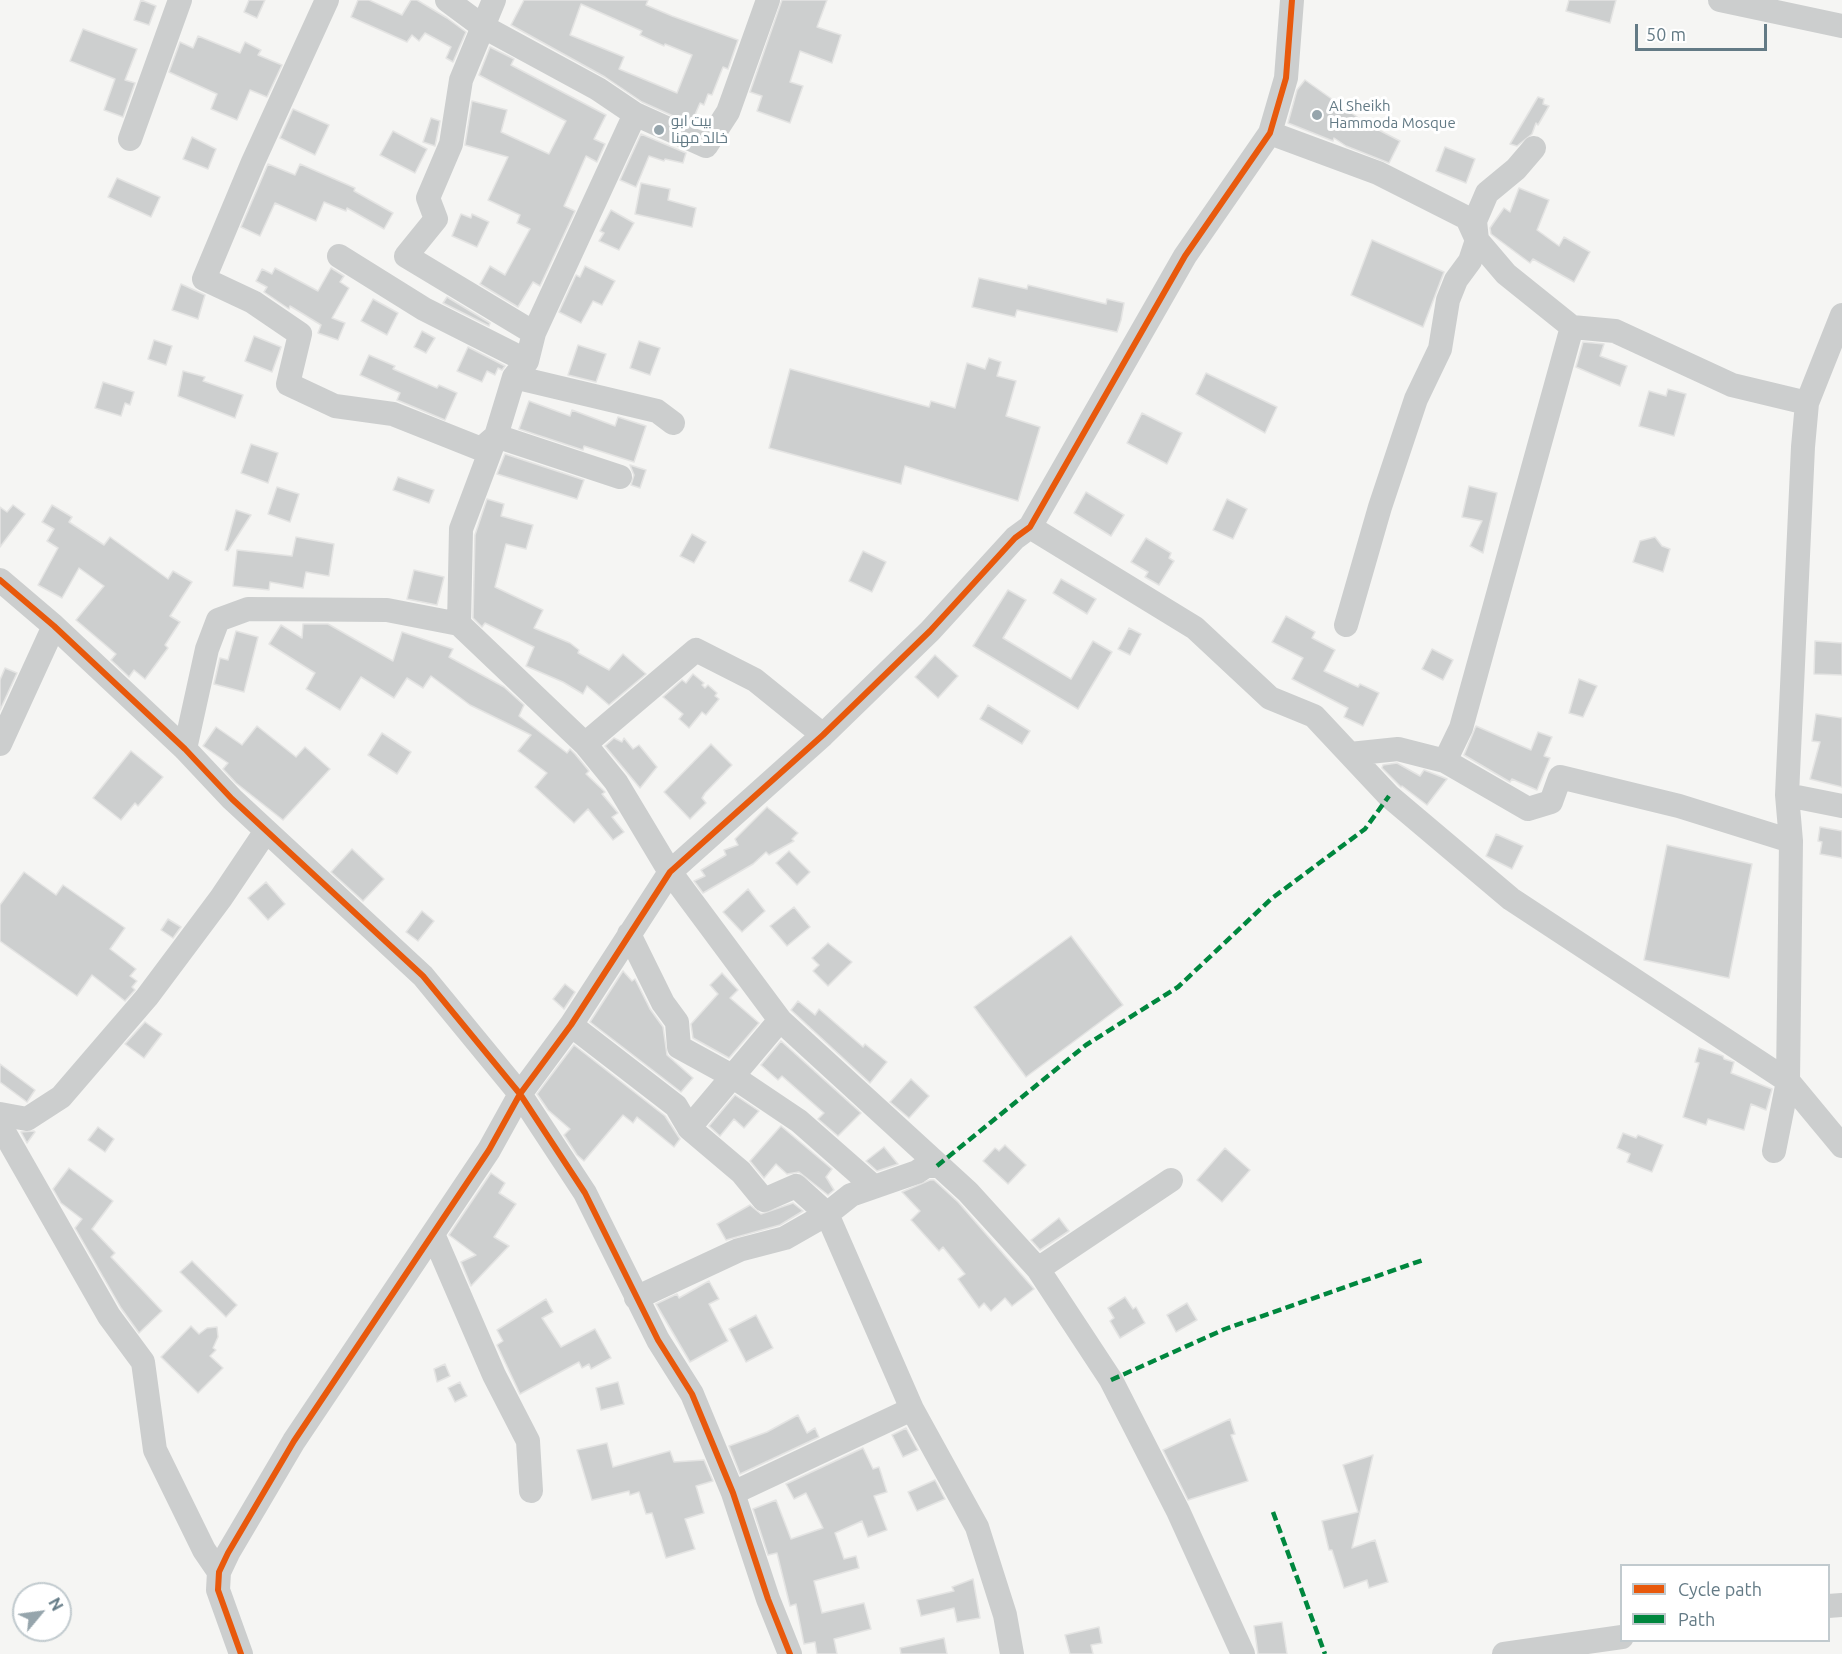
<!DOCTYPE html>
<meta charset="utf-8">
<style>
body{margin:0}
#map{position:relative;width:1842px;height:1654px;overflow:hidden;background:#f5f5f3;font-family:Ubuntu,sans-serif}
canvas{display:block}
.legend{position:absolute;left:1620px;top:1564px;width:210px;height:78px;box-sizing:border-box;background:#fff;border:2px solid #c1cace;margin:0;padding:8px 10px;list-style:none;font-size:18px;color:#637a85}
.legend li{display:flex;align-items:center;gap:12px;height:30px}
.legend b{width:30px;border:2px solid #c1cace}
.north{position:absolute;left:12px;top:1582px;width:60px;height:60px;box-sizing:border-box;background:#fff;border:2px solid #c1cace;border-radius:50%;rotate:61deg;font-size:16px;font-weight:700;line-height:24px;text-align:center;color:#637a85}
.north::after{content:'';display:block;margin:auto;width:21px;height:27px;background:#96a5ac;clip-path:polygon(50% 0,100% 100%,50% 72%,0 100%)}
.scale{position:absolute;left:1635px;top:24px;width:132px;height:27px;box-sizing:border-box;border:3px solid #637a85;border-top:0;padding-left:8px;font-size:18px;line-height:21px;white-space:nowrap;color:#637a85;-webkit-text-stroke:4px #fff;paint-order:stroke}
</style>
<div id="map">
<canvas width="1842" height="1654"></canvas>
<ul class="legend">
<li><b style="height:8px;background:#e8590c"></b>Cycle path</li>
<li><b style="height:8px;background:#00873e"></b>Path</li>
</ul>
<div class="north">N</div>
<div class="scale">50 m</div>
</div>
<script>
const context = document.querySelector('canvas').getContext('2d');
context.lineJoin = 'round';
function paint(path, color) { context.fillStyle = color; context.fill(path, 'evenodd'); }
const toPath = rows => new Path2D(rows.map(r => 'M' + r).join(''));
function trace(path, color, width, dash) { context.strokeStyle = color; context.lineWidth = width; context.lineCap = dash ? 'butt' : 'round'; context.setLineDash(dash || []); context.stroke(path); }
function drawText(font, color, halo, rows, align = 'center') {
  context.font = font + ' Ubuntu,Cairo,sans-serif'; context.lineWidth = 6; context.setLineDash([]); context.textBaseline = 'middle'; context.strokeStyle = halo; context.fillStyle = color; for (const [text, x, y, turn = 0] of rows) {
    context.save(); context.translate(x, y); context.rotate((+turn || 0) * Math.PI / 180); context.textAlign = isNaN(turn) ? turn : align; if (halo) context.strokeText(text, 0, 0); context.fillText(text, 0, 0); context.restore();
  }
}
const building = toPath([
 [141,0,156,6,149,25,134,20,141,0],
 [249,0,265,0,257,18,244,12,249,0],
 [358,0,369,0,402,15,411,0,417,0,447,18,466,32,453,62,446,58,451,47,425,33,419,41,412,35,407,42,351,17,358,0],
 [524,0,648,0,646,5,672,16,738,40,728,69,723,67,712,95,708,94,704,105,700,103,691,124,642,102,605,77,511,25,524,0],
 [581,4,642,31,640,35,664,46,665,44,692,55,677,93,619,69,624,57,570,35,581,4],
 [782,0,827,0,817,27,841,35,832,63,800,51,790,82,803,86,790,123,757,111,762,96,750,92,782,0],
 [1569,0,1616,0,1610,23,1566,11,1569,0],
 [83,29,137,49,125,80,135,83,123,117,104,110,115,79,70,61,83,29],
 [198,36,240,53,245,42,261,50,258,55,282,65,267,97,250,90,237,120,211,109,217,94,169,72,180,42,193,48,198,36],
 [490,47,514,59,511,65,606,115,594,139,605,144,597,162,586,156,564,206,575,211,540,286,533,282,518,307,480,284,490,266,505,275,530,229,517,223,520,215,488,200,508,157,465,145,472,101,507,110,501,132,549,154,566,121,479,75,490,47],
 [1305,80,1367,124,1400,141,1389,163,1346,146,1334,138,1333,141,1288,123,1297,90,1305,80],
 [1538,97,1544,99,1543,104,1549,106,1538,125,1536,123,1532,134,1517,146,1510,144,1538,97],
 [293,109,329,125,315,155,280,138,293,109],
 [431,118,440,121,435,146,423,142,431,118],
 [393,131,427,149,415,173,380,155,393,131],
 [641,134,686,153,683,163,665,159,664,161,649,156,636,187,620,180,641,134],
 [192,137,216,149,208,169,183,159,192,137],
 [1445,147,1475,159,1466,183,1436,171,1445,147],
 [268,164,295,175,300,164,355,188,354,191,393,213,384,229,347,208,346,211,324,202,316,221,275,203,260,236,241,227,268,164],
 [117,178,160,197,151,217,108,197,117,178],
 [641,183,670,189,668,200,696,208,692,227,635,214,641,183],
 [1519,188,1549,200,1537,230,1559,246,1564,237,1590,252,1574,282,1533,259,1530,263,1491,234,1490,228,1504,208,1510,212,1519,188],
 [611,210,634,223,619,250,599,241,604,233,600,231,611,210],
 [461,214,471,218,472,214,489,222,477,247,452,236,461,214],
 [1372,240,1444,272,1423,327,1351,295,1372,240],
 [585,266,615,281,602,305,593,301,581,323,559,312,576,275,580,277,585,266],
 [275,268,318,291,331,268,344,276,340,282,349,288,332,318,345,323,338,340,318,333,321,325,290,306,289,309,264,292,267,287,256,281,262,269,272,274,275,268],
 [979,278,1027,289,1028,285,1106,304,1107,299,1124,303,1121,320,1117,332,1017,310,1015,317,972,307,979,278],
 [181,284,205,295,198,319,172,310,181,284],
 [447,297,490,323,489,326,443,303,447,297],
 [373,299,398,313,387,335,361,321,373,299],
 [422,331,435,338,426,353,414,347,422,331],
 [254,336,281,347,272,372,245,361,254,336],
 [154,340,172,346,166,365,148,359,154,340],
 [639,341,660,348,650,375,630,368,639,341],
 [1583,342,1604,344,1600,356,1627,366,1620,386,1576,367,1583,342],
 [578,345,606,354,596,382,568,375,578,345],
 [468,347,505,366,502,370,498,368,495,375,487,371,482,382,457,371,468,347],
 [369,355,395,366,393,369,437,388,439,385,457,393,445,420,397,400,400,393,360,375,369,355],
 [989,358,1001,362,997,376,1016,381,1006,416,1040,427,1018,501,905,466,901,484,769,448,790,369,929,407,931,401,955,408,967,363,985,369,989,358],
 [183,371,205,377,203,381,243,395,235,418,178,396,183,371],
 [1206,373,1277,407,1265,433,1196,394,1206,373],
 [103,382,134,392,130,405,125,403,121,416,95,408,103,382],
 [1668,389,1686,394,1674,436,1639,426,1649,391,1666,396,1668,389],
 [529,401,570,416,572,410,615,426,618,417,646,426,634,462,584,446,583,450,519,429,529,401],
 [1142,413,1182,433,1167,464,1127,443,1142,413],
 [251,444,278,453,268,483,241,473,251,444],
 [505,454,584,480,577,499,497,474,505,454],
 [630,465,646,470,640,488,631,485,634,475,630,465],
 [398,477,434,490,429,503,393,490,398,477],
 [1469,486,1497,493,1483,553,1470,546,1482,521,1462,517,1469,486],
 [277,487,299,494,290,522,268,514,277,487],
 [1086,492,1124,515,1111,536,1074,513,1086,492],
 [487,499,504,504,501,516,533,525,526,549,506,544,495,587,543,610,534,628,570,643,579,650,578,653,609,670,623,654,646,674,609,705,587,686,583,694,563,682,526,666,534,647,485,623,482,627,473,618,475,535,487,499],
 [1227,499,1247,509,1233,539,1213,530,1227,499],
 [13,505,25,514,0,547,0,507,7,512,13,505],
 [52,505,72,517,69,522,104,545,110,537,168,579,173,571,192,582,170,616,180,622,165,645,168,648,145,679,134,670,129,677,127,675,111,660,116,654,76,620,104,586,79,568,62,598,38,585,58,548,47,541,54,529,42,522,52,505],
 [236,510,251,515,228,551,225,550,236,510],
 [692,534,706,542,694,563,680,556,692,534],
 [296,537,334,544,329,576,306,572,303,588,270,582,269,590,233,586,237,550,292,556,296,537],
 [1655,537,1662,546,1670,549,1663,572,1633,562,1640,541,1655,537],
 [1146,538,1171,553,1169,558,1174,561,1159,585,1145,577,1148,572,1131,562,1146,538],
 [863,551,886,562,872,592,849,581,863,551],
 [414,570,444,577,437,605,407,599,414,570],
 [1061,579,1096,599,1087,614,1053,593,1061,579],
 [1008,590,1026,600,1003,638,1071,679,1093,641,1112,652,1078,709,973,646,1008,590],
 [1286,616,1315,632,1312,638,1335,650,1324,671,1358,687,1360,684,1379,693,1363,726,1344,717,1348,708,1292,679,1303,658,1272,642,1286,616],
 [303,624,328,624,393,661,402,632,453,649,449,657,504,687,524,705,519,716,567,753,570,749,575,754,589,771,586,774,605,792,602,794,618,813,612,817,624,832,613,840,588,809,574,823,535,787,547,773,518,751,531,735,470,705,431,676,423,688,407,678,394,698,361,677,340,710,306,689,315,673,269,644,281,625,302,638,303,624],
 [1129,628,1141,634,1130,655,1118,649,1129,628],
 [236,631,258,637,244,692,214,684,220,658,228,660,236,631],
 [1815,641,1842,643,1842,675,1814,674,1815,641],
 [1432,649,1453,660,1443,680,1422,669,1432,649],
 [935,655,958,676,938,698,915,677,935,655],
 [5,668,17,673,0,710,0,680,5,668],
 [693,674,704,683,702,685,705,688,708,685,717,693,715,696,719,699,706,715,702,712,689,728,679,719,683,714,663,697,682,680,686,683,693,674],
 [1579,679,1597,686,1583,717,1569,713,1579,679],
 [988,705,1030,731,1022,744,980,719,988,705],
 [1816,714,1842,718,1842,787,1810,779,1820,742,1812,741,1816,714],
 [257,726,296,757,305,747,330,769,283,820,236,783,223,769,228,763,203,746,216,727,242,745,257,726],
 [1476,726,1531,750,1538,732,1552,737,1544,756,1550,758,1537,790,1512,779,1510,782,1464,755,1476,726],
 [382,733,411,752,397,774,368,755,382,733],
 [614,738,622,742,624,738,633,749,639,745,657,767,640,788,605,746,614,738],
 [711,744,732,765,705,793,702,798,706,803,690,819,664,792,711,744],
 [131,751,163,777,138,806,135,803,121,820,93,798,131,751],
 [1397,763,1420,776,1424,770,1447,779,1427,805,1402,786,1401,787,1382,768,1383,765,1397,763],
 [767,807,798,833,792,839,794,841,769,855,766,852,753,864,703,893,694,881,705,876,701,870,726,855,724,850,738,845,735,839,767,807],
 [1820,827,1842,831,1842,858,1820,854,1822,842,1818,841,1820,827],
 [1496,834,1523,846,1512,869,1486,856,1496,834],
 [1667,845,1752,864,1729,978,1644,960,1667,845],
 [352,849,384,879,363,901,331,872,352,849],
 [789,851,810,872,797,885,776,863,789,851],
 [24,872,56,895,63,885,125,928,110,949,136,969,130,976,137,981,132,987,135,990,125,1001,92,975,77,996,0,941,0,905,24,872],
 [266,882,285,904,268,920,248,898,266,882],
 [748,889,765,911,742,932,723,912,748,889],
 [794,907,810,927,787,946,770,926,794,907],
 [422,911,434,921,418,941,406,932,422,911],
 [168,919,181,927,173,938,161,930,168,919],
 [1071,936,1123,1005,1026,1077,974,1007,1071,936],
 [828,943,852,962,828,986,813,971,819,965,812,958,828,943],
 [623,971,632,981,635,979,650,1009,663,1027,667,1055,693,1078,681,1092,590,1022,623,971],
 [722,973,738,990,730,998,759,1023,729,1058,693,1038,691,1024,718,994,710,985,722,973],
 [565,984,575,992,564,1009,553,999,565,984],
 [798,1001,815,1015,819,1009,863,1047,865,1044,887,1062,870,1083,791,1010,798,1001],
 [145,1022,162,1034,144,1058,125,1044,145,1022],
 [781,1041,861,1113,838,1136,818,1119,824,1113,782,1076,778,1080,761,1065,781,1041],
 [574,1045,665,1116,680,1139,674,1147,637,1117,633,1123,623,1115,584,1161,577,1155,564,1135,570,1129,548,1110,537,1094,574,1045],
 [1699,1048,1723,1056,1724,1059,1734,1062,1731,1073,1772,1089,1766,1110,1751,1104,1744,1130,1708,1119,1706,1125,1683,1117,1699,1063,1695,1062,1699,1048],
 [0,1064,35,1090,27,1102,0,1082,0,1064],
 [911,1079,929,1096,909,1118,890,1102,911,1079],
 [735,1095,759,1111,744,1128,734,1119,720,1136,709,1126,735,1095],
 [781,1126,832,1169,826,1177,834,1190,828,1195,799,1172,787,1174,776,1164,764,1178,750,1161,781,1126],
 [98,1127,114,1139,105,1152,88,1140,98,1127],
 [34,1131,35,1132,27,1143,21,1132,34,1131],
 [1623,1133,1636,1138,1638,1135,1663,1145,1652,1172,1627,1162,1630,1154,1617,1148,1623,1133],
 [1005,1145,1026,1165,1008,1184,983,1161,995,1148,999,1151,1005,1145],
 [884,1147,898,1164,877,1171,866,1161,884,1147],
 [1225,1148,1250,1170,1222,1202,1197,1180,1225,1148],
 [69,1168,113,1201,92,1229,115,1253,111,1257,162,1311,139,1333,121,1308,75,1228,82,1219,61,1203,53,1189,69,1168],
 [491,1173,505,1183,499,1193,516,1204,494,1237,509,1246,471,1286,461,1262,476,1255,449,1235,491,1173],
 [930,1180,934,1180,958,1202,1034,1289,1012,1306,1005,1298,991,1311,984,1303,979,1308,958,1279,965,1274,943,1247,939,1251,911,1220,920,1211,902,1192,930,1180],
 [793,1203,803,1211,780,1225,726,1240,717,1224,750,1205,761,1214,793,1203],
 [1059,1218,1069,1231,1040,1250,1031,1240,1059,1218],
 [192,1261,237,1305,226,1317,180,1272,192,1261],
 [709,1281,719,1299,709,1304,728,1341,690,1362,656,1304,677,1294,679,1298,709,1281],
 [1125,1297,1133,1309,1136,1307,1145,1323,1120,1338,1110,1321,1114,1318,1108,1308,1125,1297],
 [546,1299,553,1312,542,1318,561,1347,595,1329,611,1358,591,1369,589,1364,582,1368,579,1362,520,1394,497,1345,503,1341,497,1330,546,1299],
 [1187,1303,1197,1320,1176,1332,1167,1315,1187,1303],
 [756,1315,773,1348,746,1362,729,1329,756,1315],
 [191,1326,199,1334,207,1328,217,1327,218,1337,213,1348,216,1350,210,1356,223,1368,198,1393,161,1357,191,1326],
 [445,1364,450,1376,437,1382,434,1369,445,1364],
 [460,1382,467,1396,455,1402,448,1388,460,1382],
 [618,1382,624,1404,601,1410,596,1388,618,1382],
 [798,1415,807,1433,815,1428,819,1437,740,1474,729,1446,767,1432,798,1415],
 [1230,1419,1235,1434,1231,1435,1248,1481,1188,1500,1163,1450,1230,1419],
 [906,1428,918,1450,903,1457,892,1435,906,1428],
 [607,1443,613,1467,670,1451,674,1462,704,1460,713,1481,696,1486,704,1513,685,1519,695,1549,666,1558,652,1513,646,1514,639,1492,630,1495,629,1491,592,1500,577,1450,607,1443],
 [863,1448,873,1469,879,1467,887,1492,874,1496,887,1530,868,1537,862,1521,835,1533,844,1559,856,1556,859,1568,814,1581,822,1613,864,1603,871,1629,834,1639,837,1654,817,1654,815,1642,804,1644,796,1604,790,1606,777,1553,768,1555,753,1509,776,1500,791,1539,823,1528,806,1493,794,1499,786,1484,863,1448],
 [1373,1455,1352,1548,1375,1540,1388,1582,1369,1588,1367,1580,1344,1588,1332,1550,1329,1550,1322,1521,1358,1512,1343,1465,1373,1455],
 [935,1480,945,1499,917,1511,908,1492,935,1480],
 [973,1579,980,1618,957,1622,954,1608,921,1616,917,1600,954,1591,952,1587,973,1579],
 [1282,1622,1287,1654,1258,1654,1254,1626,1282,1622],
 [1099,1627,1102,1643,1091,1645,1093,1654,1070,1654,1065,1635,1099,1627],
 [944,1638,947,1654,901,1654,900,1648,944,1638]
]);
const minor = toPath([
 [327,0,253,162,204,279,253,302,300,334,288,384,335,406,393,414,481,449,496,436,620,477],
 [447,0,482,26,598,89,635,114,706,146,728,112,768,0],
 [494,0,461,80,451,144,428,198,436,219,406,256,534,333],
 [1720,0,1842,26],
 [1270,133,1378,173,1467,218,1477,240,1506,274,1572,327,1615,331,1732,385,1807,403],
 [130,139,180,0],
 [339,256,424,309,527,361],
 [514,377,657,411,673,423],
 [1030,527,1195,628,1270,698,1314,716,1389,796,1511,899,1788,1081,1842,1146],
 [0,580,54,626,185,749,232,799,423,976,520,1094,585,1193,658,1340,692,1394,733,1493,768,1599,790,1654],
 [459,624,585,744,616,782,670,872,780,1020,968,1192,1038,1269,1111,1380,1178,1511,1243,1654],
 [1346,625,1380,507,1416,399,1440,349,1448,300,1456,280,1470,261,1477,240,1475,221,1487,193,1516,169,1534,148],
 [0,744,54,626],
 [585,744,696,650,755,680,823,735],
 [185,749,207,649,218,620,248,609,387,610,459,624,461,529,496,436,514,377,527,361,534,333,635,114],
 [1350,754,1398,749,1445,761,1528,809,1551,802,1560,777,1679,806,1791,841],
 [1445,761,1461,728,1572,327],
 [1787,795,1842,806],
 [629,934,663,1003,677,1022,679,1047,732,1076,799,1121,873,1186],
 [571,1025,676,1106,689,1128,741,1172,764,1200,796,1186,827,1214,912,1409,977,1527,1005,1615,1012,1654],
 [0,1114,27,1119,61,1097,147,997,221,898,266,831],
 [0,1125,109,1316,143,1362,155,1450,204,1550,219,1572],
 [689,1128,780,1020],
 [1774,1151,1788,1081,1791,841,1787,795,1803,447,1807,403,1842,315],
 [433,1234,494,1375,528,1441,531,1491],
 [1038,1269,1171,1180],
 [636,1298,739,1250,785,1238,827,1214,851,1195,917,1172,926,1166,937,1166],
 [733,1493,912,1409],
 [1828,1606,1842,1605],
 [241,1654,218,1590,219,1572,228,1553,294,1441,489,1150,520,1094,571,1025,670,872,823,735,930,631,1015,538,1030,527,1185,256,1270,133,1286,78,1292,0],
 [1504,1654,1622,1637]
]);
const quiet = toPath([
 [937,1166,1086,1045,1178,987,1271,899,1365,829,1389,796],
 [1111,1380,1225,1329,1423,1260],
 [1273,1512,1325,1654]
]);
const cycleway = toPath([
 [0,580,54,626,185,749,232,799,423,976,520,1094,585,1193,658,1340,692,1394,733,1493,768,1599,790,1654],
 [241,1654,218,1590,219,1572,228,1553,294,1441,489,1150,520,1094,571,1025,670,872,823,735,930,631,1015,538,1030,527,1185,256,1270,133,1286,78,1292,0]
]);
const markers = [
 [1317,115,6,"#96a5ac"],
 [659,130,6,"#96a5ac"]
];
const poiNames = [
 ["Al Sheikh",1329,106],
 ["Hammoda Mosque",1329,123],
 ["بيت ابو",671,121],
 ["خالد مهنا",671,138]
];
paint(building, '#cdcfcf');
trace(building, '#e4e4e3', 1.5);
trace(minor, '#cccece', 24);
trace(quiet, '#00873e', 4.5, [9, 4.5]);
trace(cycleway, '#e8590c', 6);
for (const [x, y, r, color] of markers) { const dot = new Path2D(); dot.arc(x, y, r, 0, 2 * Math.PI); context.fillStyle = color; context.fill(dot); trace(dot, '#fff', 2); }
drawText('15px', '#637a85', '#fff', poiNames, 'left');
</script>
